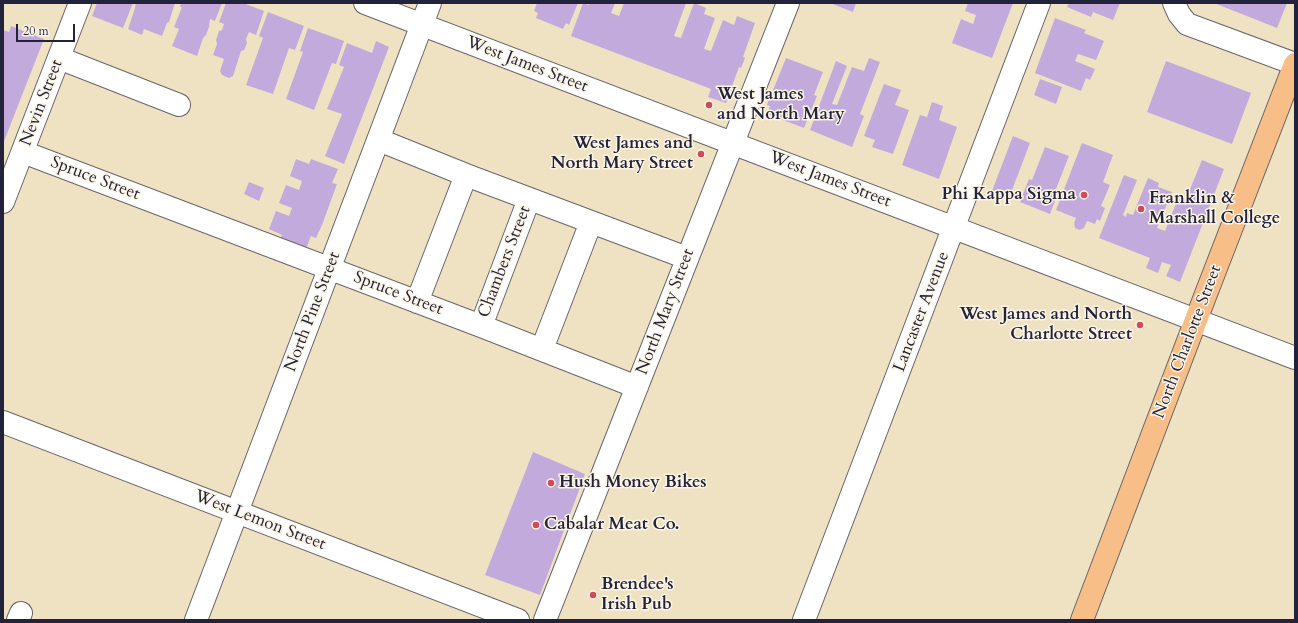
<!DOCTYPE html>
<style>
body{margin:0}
#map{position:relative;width:1298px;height:623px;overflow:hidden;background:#efe2c2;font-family:Cardo,serif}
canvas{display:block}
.frame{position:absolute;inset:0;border:4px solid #22223b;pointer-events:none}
.scale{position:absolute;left:16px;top:24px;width:59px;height:18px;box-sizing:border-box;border:2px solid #22223b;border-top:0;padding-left:5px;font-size:12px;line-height:14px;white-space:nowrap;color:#22223b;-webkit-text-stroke:3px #fcf5e5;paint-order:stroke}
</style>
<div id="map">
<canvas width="1298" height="623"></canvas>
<div class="frame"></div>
<div class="scale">20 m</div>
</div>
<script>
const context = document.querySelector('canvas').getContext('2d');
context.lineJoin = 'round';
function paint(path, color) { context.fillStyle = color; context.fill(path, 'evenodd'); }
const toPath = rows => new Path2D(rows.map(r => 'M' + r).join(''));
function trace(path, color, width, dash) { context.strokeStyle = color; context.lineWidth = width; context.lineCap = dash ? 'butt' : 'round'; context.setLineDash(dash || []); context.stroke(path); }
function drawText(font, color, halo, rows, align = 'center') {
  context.font = font + ' Cardo,serif'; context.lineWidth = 3; context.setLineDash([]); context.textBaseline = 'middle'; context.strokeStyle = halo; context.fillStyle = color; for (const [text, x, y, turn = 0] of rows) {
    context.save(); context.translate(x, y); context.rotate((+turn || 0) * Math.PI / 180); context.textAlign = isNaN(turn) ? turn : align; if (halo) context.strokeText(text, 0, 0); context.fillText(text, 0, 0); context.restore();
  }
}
const building = toPath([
 [97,3,133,3,123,28,92,16],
 [136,3,175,3,169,22,167,23,162,36,144,29,142,35,128,29,134,11],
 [181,3,222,3,215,21,210,19,209,27,206,35,203,38,197,56,172,46,179,29,174,27,182,7,180,7],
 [226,3,243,3,264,11,256,35,249,32,246,39,247,43,244,50,241,51,233,76,229,78,222,75,220,71,224,59,213,55,217,44,216,40,219,31,222,30,224,24,219,22],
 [537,3,578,3,569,25,566,23,563,29,536,18,538,13,534,11],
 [583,3,589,5,590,3,615,3,611,13,619,16,624,3,686,3,674,36,681,38,694,3,706,8,704,14,715,18,704,49,711,51,723,20,734,25,737,16,755,23,743,57,745,58,741,68,739,67,726,103,708,97,711,89,571,36],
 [830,3,856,3,853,12],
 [968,3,1013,3,992,58,952,43,961,19,973,24,976,15,965,11],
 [1069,3,1120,3,1113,20,1093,12,1091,17,1067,7],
 [1214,3,1287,3,1277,28],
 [268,12,304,26,295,50,289,48,273,94,246,85,263,38,259,36],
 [1055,18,1086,30,1084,33,1104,41,1096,60,1078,54,1075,61,1095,69,1090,80,1086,78,1081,91,1035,73],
 [11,26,44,39,3,144,3,30,9,32],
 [308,28,344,41,336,64,332,63,314,110,286,99,303,52,300,51],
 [376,41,389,47,344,164,325,156,342,114,327,109,344,67,339,65,347,43,372,53],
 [786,58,823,72,814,95,817,96,804,128,767,114,770,106,767,105],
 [869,58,880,62,860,114,864,116,852,147,810,130,836,61,847,66,832,104,837,105,852,67,864,71],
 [1166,61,1251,93,1232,144,1147,112],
 [1040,79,1062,87,1056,104,1034,95],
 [884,84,901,90,895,105,909,110,893,154,872,147,875,140,864,136],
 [932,102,943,106,939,120,957,127,939,179,902,165,920,115,927,117],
 [1013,136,1030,143,1009,198,992,191],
 [1082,143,1113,155,1103,182,1110,185,1101,206,1105,208,1100,221,1097,219,1095,224,1087,221,1084,228,1080,230,1075,228,1074,223,1076,218,1056,210],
 [1045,147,1069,156,1056,189,1059,190,1050,214,1020,202,1029,179,1032,180],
 [296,159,309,164,311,159,338,169,332,183,337,184,322,225,316,238,311,236,306,249,280,239,282,235,269,229,276,211,289,216,292,208,279,203,286,185,299,190,302,181,290,176],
 [1202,160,1224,169,1180,282,1166,276,1171,265,1162,262,1158,273,1146,268,1150,258,1099,238,1124,175,1137,180,1123,215,1126,217,1127,213,1133,215,1148,178,1159,183,1158,187,1172,192,1157,228,1165,231,1179,196,1186,199],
 [249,182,264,188,259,201,244,194],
 [533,452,585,474,540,595,485,575]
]);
const minor = toPath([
 [365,3,1295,358],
 [1174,3,1179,14,1187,24,1295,64],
 [59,58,179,105],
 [379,140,466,175,687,258],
 [23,152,481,326,637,387],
 [3,202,80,3],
 [417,302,466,175],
 [481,326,529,199],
 [542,349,591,222],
 [3,422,518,620],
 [18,620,21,613],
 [196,620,430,3],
 [545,620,788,3],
 [804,620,1039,3]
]);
const major = toPath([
 [1082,620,1204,299,1295,64]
]);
const markers = [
 [709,105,4,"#d1495b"],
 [701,154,4,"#d1495b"],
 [1084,195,4,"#d1495b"],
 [1141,209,4,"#d1495b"],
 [1140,325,4,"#d1495b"],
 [551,483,4,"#d1495b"],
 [536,525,4,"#d1495b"],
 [593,595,4,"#d1495b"]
];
const streetNames = [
 ["West James Street",527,65,21],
 ["Nevin Street",42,103,-69],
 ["Spruce Street",95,179,21],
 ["West James Street",830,180,21],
 ["Chambers Street",505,262,-69],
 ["Spruce Street",398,294,21],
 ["North Pine Street",313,312,-69],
 ["North Mary Street",666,312,-69],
 ["Lancaster Avenue",922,312,-69],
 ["North Charlotte Street",1188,342,-69],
 ["West Lemon Street",260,521,21]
];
const poiNames = [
 ["West James",717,95],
 ["and North Mary",717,115],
 ["West James and",693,144,"right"],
 ["North Mary Street",693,164,"right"],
 ["Phi Kappa Sigma",1076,195,"right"],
 ["Franklin &",1149,199],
 ["Marshall College",1149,219],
 ["West James and North",1132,315,"right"],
 ["Charlotte Street",1132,335,"right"],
 ["Hush Money Bikes",559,483],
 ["Cabalar Meat Co.",544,525],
 ["Brendee's",601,585],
 ["Irish Pub",601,605]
];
paint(building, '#c2abdc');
trace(minor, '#6a656a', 24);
trace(major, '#6a656a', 24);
trace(minor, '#fff', 22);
trace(major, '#f7be87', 22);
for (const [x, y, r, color] of markers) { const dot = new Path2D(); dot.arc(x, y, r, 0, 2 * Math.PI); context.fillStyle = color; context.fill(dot); trace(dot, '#fcf5e5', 1.5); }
drawText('17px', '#22223b', '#fcf5e5', streetNames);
drawText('bold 17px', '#22223b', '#fcf5e5', poiNames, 'left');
</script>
